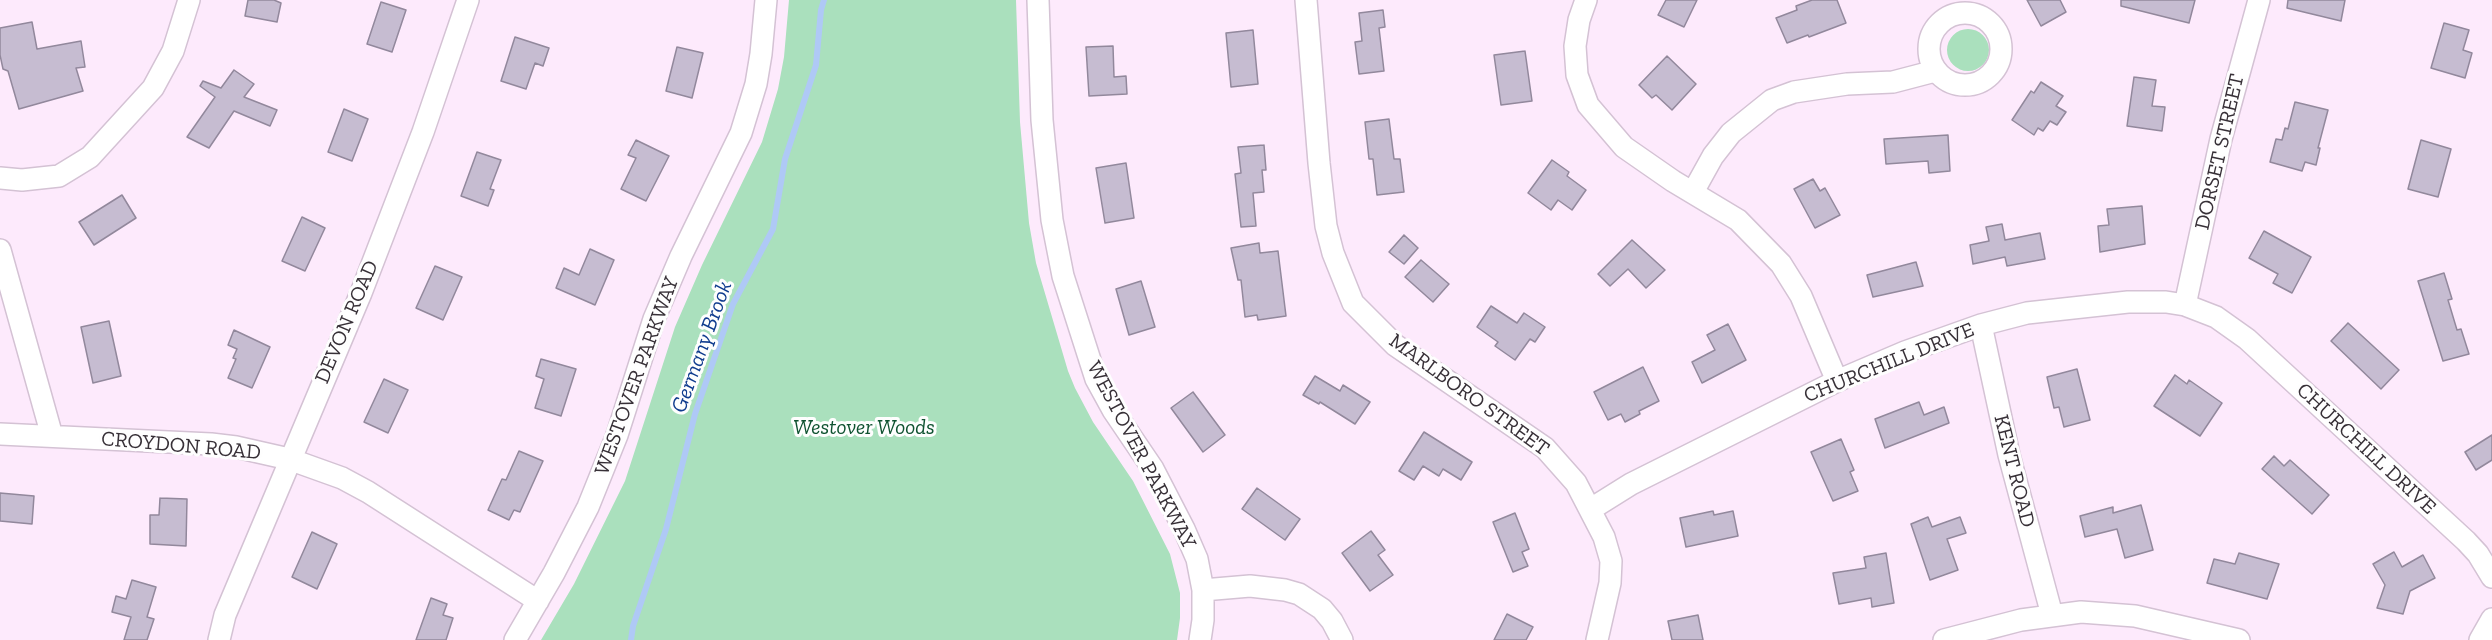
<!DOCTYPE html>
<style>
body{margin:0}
canvas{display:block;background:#fdeafc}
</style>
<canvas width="2492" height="640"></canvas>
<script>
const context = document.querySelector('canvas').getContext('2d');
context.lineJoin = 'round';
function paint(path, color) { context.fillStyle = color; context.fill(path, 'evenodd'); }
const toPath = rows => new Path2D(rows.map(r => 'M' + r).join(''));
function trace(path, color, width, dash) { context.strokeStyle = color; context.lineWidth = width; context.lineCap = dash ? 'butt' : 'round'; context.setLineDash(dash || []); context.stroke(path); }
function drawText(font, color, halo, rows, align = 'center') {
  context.font = font + ' "Zilla Slab",serif'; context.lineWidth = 6; context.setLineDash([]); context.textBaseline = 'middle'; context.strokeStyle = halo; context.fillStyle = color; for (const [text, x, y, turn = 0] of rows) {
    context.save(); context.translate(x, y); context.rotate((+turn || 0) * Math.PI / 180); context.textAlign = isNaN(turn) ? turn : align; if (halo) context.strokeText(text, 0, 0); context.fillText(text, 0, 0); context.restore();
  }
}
const green = toPath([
 [789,0,1016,0,1020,122,1029,223,1036,263,1068,371,1075,388,1093,422,1133,481,1170,554,1180,593,1180,618,1177,640,541,640,574,584,625,481,675,327,702,265,762,142,778,89,784,57],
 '1947 50a21 21 0 1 1 42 0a21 21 0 1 1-42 0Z'
]);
const stream = toPath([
 [631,640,633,626,666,529,695,414,733,304,773,229,785,159,816,65,821,10,824,0]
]);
const building = toPath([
 [248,0,274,0,281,3,277,22,245,16,248,0],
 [1666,0,1697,0,1684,27,1658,15,1666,0],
 [1812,0,1837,0,1846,23,1809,37,1808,35,1787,43,1776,18,1797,10,1796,6,1812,0],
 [2027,0,2060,0,2066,12,2041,26,2027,0],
 [2121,0,2195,0,2189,23,2121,6,2121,0],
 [2288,0,2345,0,2341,21,2287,8,2288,0],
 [381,2,406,10,392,52,367,44,381,2],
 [1383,10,1385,27,1379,28,1384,71,1359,74,1355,42,1362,41,1359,13,1383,10],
 [32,22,37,49,81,41,85,67,76,68,83,91,19,109,8,71,3,69,0,55,0,28,32,22],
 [2444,23,2469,30,2463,50,2472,53,2465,78,2431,68,2444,23],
 [1253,30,1258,84,1231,87,1226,33,1253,30],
 [515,37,549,48,543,66,535,63,526,89,501,81,515,37],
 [1113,46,1114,77,1126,76,1127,94,1089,96,1086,47,1113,46],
 [677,47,703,53,692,98,666,91,677,47],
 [1525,51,1532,101,1501,105,1494,55,1525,51],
 [1667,56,1696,84,1672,110,1656,95,1652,98,1639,85,1667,56],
 [234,70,254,84,244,97,277,110,270,126,234,111,209,148,187,137,215,97,200,86,203,81,221,88,234,70],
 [2134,77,2156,80,2152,106,2165,107,2162,131,2127,126,2134,77],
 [2041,82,2063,96,2056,106,2066,112,2057,125,2050,121,2043,131,2038,128,2034,135,2012,120,2031,91,2034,93,2041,82],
 [2295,102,2328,110,2318,148,2320,148,2316,165,2305,162,2302,171,2270,162,2276,139,2282,140,2285,128,2288,129,2295,102],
 [344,109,368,119,352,161,328,152,344,109],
 [1389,119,1394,159,1400,159,1404,192,1377,195,1373,159,1369,159,1365,122,1389,119],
 [1948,135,1950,171,1929,173,1928,161,1886,164,1884,139,1948,135],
 [636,140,669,156,646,201,621,189,636,158,628,155,636,140],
 [2421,140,2451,149,2438,197,2408,189,2421,140],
 [1264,145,1266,170,1262,170,1264,192,1253,193,1256,226,1241,227,1235,174,1241,173,1238,147,1264,145],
 [477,152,501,160,490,189,494,190,488,206,461,196,477,152],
 [1552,160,1569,172,1567,176,1586,190,1572,210,1558,200,1551,210,1528,193,1552,160],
 [1126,163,1134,218,1105,223,1096,168,1126,163],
 [1813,179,1820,191,1825,188,1840,215,1815,228,1794,189,1813,179],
 [122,195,136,218,94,245,79,222,122,195],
 [2142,206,2145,244,2100,252,2098,226,2109,225,2107,209,2142,206],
 [302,217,325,228,305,271,282,261,302,217],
 [2002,224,2005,240,2040,233,2045,259,2007,266,2005,257,1973,264,1970,245,1989,241,1986,227,2002,224],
 [2264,231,2311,257,2292,293,2273,283,2278,274,2249,258,2264,231],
 [1404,235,1418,248,1404,264,1389,252,1404,235],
 [1632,240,1665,270,1646,288,1628,269,1610,286,1598,274,1632,240],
 [1259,243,1260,253,1278,251,1286,316,1258,320,1257,315,1245,317,1241,280,1238,280,1231,248,1259,243],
 [590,249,614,260,595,305,556,288,564,268,579,275,590,249],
 [1421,260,1449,284,1433,302,1405,277,1421,260],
 [1916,262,1923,286,1873,297,1867,275,1916,262],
 [435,266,462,277,443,320,416,308,435,266],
 [2444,273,2452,299,2448,300,2457,330,2461,329,2469,354,2443,361,2418,281,2444,273],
 [1141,281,1155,327,1129,335,1116,289,1141,281],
 [1491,306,1517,323,1524,313,1545,327,1535,342,1530,339,1515,360,1495,346,1498,342,1477,327,1491,306],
 [109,321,121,376,93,383,81,327,109,321],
 [2348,323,2399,370,2381,389,2331,341,2348,323],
 [1728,324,1746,360,1702,383,1692,362,1715,350,1707,335,1728,324],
 [234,330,270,347,252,388,228,378,236,359,233,358,237,349,228,345,234,330],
 [541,359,576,369,561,416,535,408,544,379,536,376,541,359],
 [1643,367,1659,401,1639,411,1640,414,1625,422,1621,414,1608,420,1594,392,1643,367],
 [2077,369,2090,420,2064,427,2059,407,2054,408,2047,377,2077,369],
 [2175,375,2187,384,2189,380,2222,403,2200,436,2154,406,2175,375],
 [1315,376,1340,391,1343,385,1370,402,1355,424,1320,402,1319,404,1303,395,1315,376],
 [384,379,408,390,388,433,364,422,384,379],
 [1193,392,1225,435,1203,452,1171,408,1193,392],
 [1919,402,1924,415,1944,407,1949,423,1885,448,1875,419,1919,402],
 [1424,432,1472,462,1461,480,1443,469,1439,476,1423,466,1414,480,1399,471,1424,432],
 [2492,435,2492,460,2476,470,2465,452,2492,435],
 [1841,439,1854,470,1850,472,1858,491,1833,501,1811,452,1841,439],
 [519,451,543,461,520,512,514,510,509,520,488,510,502,479,506,480,519,451],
 [2274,456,2284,466,2290,460,2329,495,2312,514,2262,469,2274,456],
 [1257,488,1300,519,1285,540,1242,509,1257,488],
 [0,493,34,496,32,524,0,521,0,493],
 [160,498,187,499,186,546,150,544,150,515,159,515,160,498],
 [2141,505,2153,550,2125,558,2117,529,2085,537,2080,516,2113,507,2113,513,2141,505],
 [1713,511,1714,515,1733,511,1738,536,1686,547,1680,518,1713,511],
 [1515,513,1529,549,1522,552,1528,566,1513,572,1493,522,1515,513],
 [1928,517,1932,527,1960,517,1966,533,1947,539,1958,570,1930,580,1911,524,1928,517],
 [1371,531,1385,550,1378,555,1393,575,1370,591,1342,553,1371,531],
 [312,532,337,544,317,589,292,577,312,532],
 [2394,552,2402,567,2423,555,2435,578,2410,591,2403,614,2377,608,2385,585,2373,564,2394,552],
 [1886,553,1894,603,1872,607,1871,598,1839,604,1833,573,1866,568,1864,557,1886,553],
 [2239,553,2279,564,2267,599,2207,583,2214,559,2235,564,2239,553],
 [132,580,156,587,147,617,154,619,147,640,124,640,131,617,112,612,116,596,126,599,132,580],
 [431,598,447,604,443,615,453,618,446,640,416,640,431,598],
 [1507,614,1533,627,1526,640,1494,640,1507,614],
 [1698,615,1703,640,1672,640,1668,621,1698,615]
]);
const minor = toPath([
 [1038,0,1042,120,1052,220,1063,276,1096,379,1113,410,1153,469,1184,529,1197,559,1203,590,1203,620,1200,640],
 [1306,0,1319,163,1326,226,1333,253,1353,303,1395,345,1545,448,1576,483,1604,537,1611,561,1610,583,1597,640],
 [1586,0,1579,20,1575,46,1577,75,1588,105,1624,147,1673,181,1738,220,1781,264,1801,296,1837,381],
 '1929 49a36 36 0 1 1 72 0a36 36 0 1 1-72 0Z',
 [0,178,22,180,59,176,90,157,153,88,173,51,189,0],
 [1693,192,1713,156,1731,133,1772,100,1794,92,1847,84,1893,82,1935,71],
 [0,250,52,436],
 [2185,305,2221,139,2259,0],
 [1981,325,2009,455,2052,615],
 [0,434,211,444,236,447,289,459,342,478,368,492,538,601],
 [1591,509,1631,484,1837,381,1905,352,1981,325,2027,313,2128,302,2166,302,2185,305,2216,317,2247,339,2466,541,2478,554,2492,577],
 [1203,590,1250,586,1285,590,1299,594,1322,609,1332,621,1342,640],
 [219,640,225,615,361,293,423,132,468,0],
 [515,640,554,573,588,507,617,435,654,319,681,256,741,133,756,84,761,54,766,0],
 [1944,640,2021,620,2081,612,2135,616,2239,640],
 [2480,640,2492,619]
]);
const streetNames = [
 ["DORSET STREET",2220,152,-77],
 ["DEVON ROAD",347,322,-67],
 ["CHURCHILL DRIVE",1889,363,-22],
 ["WESTOVER PARKWAY",637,376,-70],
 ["MARLBORO STREET",1469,395,36],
 ["CROYDON ROAD",181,446,5],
 ["CHURCHILL DRIVE",2366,449,43],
 ["WESTOVER PARKWAY",1141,455,62],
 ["KENT ROAD",2014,471,76]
];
const parkNames = [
 ["Westover Woods",864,428]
];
const waterNames = [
 ["Germany Brook",702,347,-70]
];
paint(green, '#aae0bd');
trace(stream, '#afc9f6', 6);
paint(building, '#c6bcd1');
trace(building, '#92889c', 1.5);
trace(minor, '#d4c2d4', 24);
trace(minor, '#fff', 21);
drawText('21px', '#373037', '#fefefe', streetNames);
drawText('italic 21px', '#0e5230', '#fefefe', parkNames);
drawText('italic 22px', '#103c8e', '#fefefe', waterNames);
</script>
